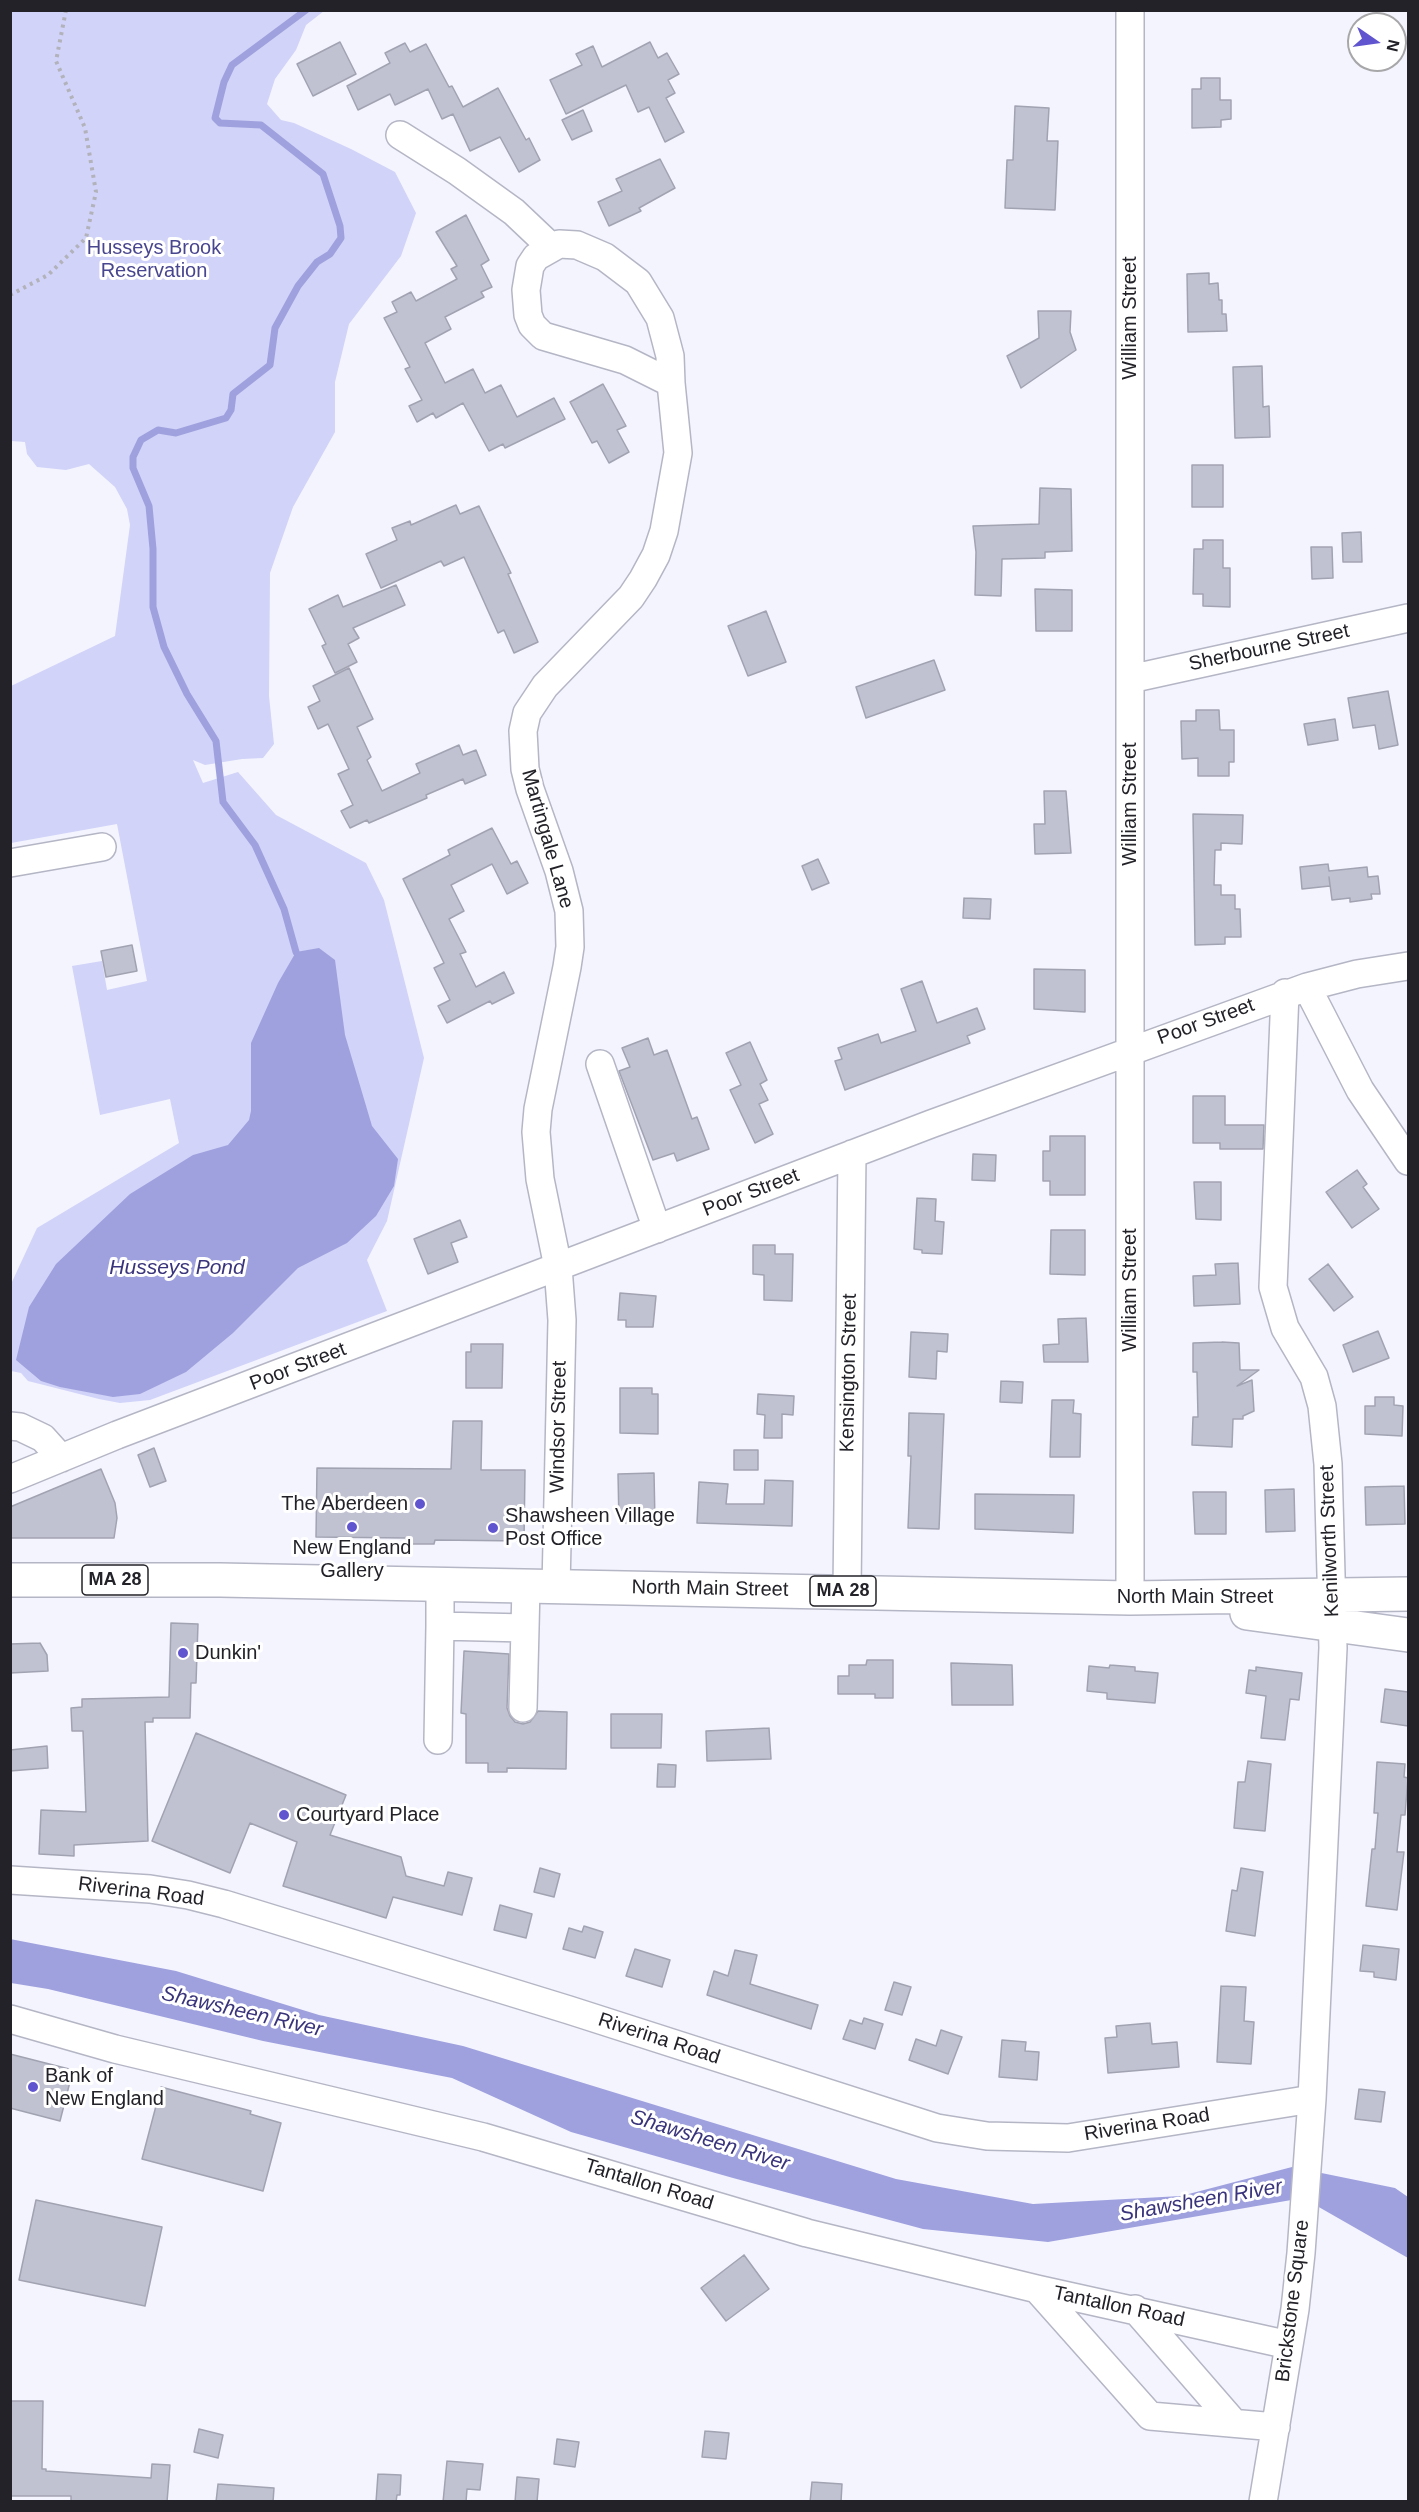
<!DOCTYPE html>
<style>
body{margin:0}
#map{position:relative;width:1419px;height:2512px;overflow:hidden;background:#f4f4fe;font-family:Arial,sans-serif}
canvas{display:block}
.frame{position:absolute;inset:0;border:12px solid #222228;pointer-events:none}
.north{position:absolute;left:1347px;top:12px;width:60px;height:60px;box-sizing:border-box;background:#fff;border:2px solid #a7a7a9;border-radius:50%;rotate:103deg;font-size:16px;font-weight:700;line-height:24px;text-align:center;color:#222228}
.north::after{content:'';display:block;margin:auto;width:21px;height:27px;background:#6055ce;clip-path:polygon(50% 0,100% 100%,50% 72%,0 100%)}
</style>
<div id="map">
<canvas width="1419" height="2512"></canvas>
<div class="frame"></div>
<div class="north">N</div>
</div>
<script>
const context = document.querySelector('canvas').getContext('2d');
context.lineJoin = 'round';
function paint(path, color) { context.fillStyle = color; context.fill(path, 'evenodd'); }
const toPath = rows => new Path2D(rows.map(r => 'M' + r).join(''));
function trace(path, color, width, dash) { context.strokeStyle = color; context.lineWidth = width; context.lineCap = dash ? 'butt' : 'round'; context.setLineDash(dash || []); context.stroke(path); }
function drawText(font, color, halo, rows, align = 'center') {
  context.font = font + ' Arial,sans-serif'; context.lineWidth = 6; context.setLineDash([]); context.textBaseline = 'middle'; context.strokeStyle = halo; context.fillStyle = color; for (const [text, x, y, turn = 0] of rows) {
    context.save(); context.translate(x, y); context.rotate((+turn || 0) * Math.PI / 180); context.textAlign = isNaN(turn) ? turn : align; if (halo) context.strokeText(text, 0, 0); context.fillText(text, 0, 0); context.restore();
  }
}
const green = toPath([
 [11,11,324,11,306,25,296,50,275,79,267,104,281,120,294,123,351,149,395,172,416,213,401,256,349,324,335,382,335,432,293,507,270,573,269,696,274,744,263,758,242,759,205,765,193,760,203,783,238,772,276,815,366,863,384,900,424,1058,387,1221,367,1260,387,1311,150,1400,120,1403,99,1399,28,1381,21,1373,11,1371,11,1284,37,1228,179,1143,170,1099,100,1115,72,966,102,961,107,990,147,981,117,824,11,843,11,686,115,636,130,525,127,509,115,487,89,464,66,470,37,467,27,454,25,442,11,441]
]);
const water = toPath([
 [319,948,335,960,345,1035,372,1126,398,1159,394,1186,376,1216,347,1243,298,1268,233,1333,186,1372,140,1394,113,1397,60,1387,41,1381,16,1360,29,1307,56,1264,130,1194,193,1155,228,1145,249,1120,251,1111,251,1043,278,983,296,952],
 [10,1939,176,1971,319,2015,463,2046,896,2179,1033,2204,1181,2196,1292,2167,1395,2188,1408,2197,1408,2258,1303,2198,1048,2242,923,2229,733,2178,571,2132,452,2078,263,2041,48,1989,11,1983]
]);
const stream = toPath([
 [296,952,284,909,255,845,223,802,216,741,187,694,164,647,153,607,153,549,149,506,133,468,133,457,141,440,158,430,176,433,226,418,231,410,233,394,270,365,275,328,298,286,317,262,330,254,341,238,340,226,323,174,261,125,220,123,215,118,224,82,232,65,306,10]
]);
const building = toPath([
 [340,42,356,74,313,96,297,64,340,42],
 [650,42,658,58,667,53,679,74,668,80,675,93,666,98,684,132,665,142,649,107,638,112,626,85,566,114,550,80,582,65,576,54,593,46,602,67,650,42],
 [405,43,410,52,426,44,449,87,452,86,463,107,498,88,526,140,529,138,540,160,519,172,500,137,470,151,453,114,442,119,428,89,395,105,390,94,358,110,347,86,390,63,385,53,405,43],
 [1201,78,1220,78,1220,100,1231,100,1231,119,1221,120,1221,127,1192,128,1192,89,1201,89,1201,78],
 [1015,106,1049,108,1047,141,1058,141,1055,210,1005,208,1007,160,1013,160,1015,106],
 [583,110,592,131,572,140,562,120,583,110],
 [660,159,675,188,639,208,641,211,609,226,598,202,622,191,616,179,660,159],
 [466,215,489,260,481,265,492,287,481,292,484,297,445,317,451,329,425,343,445,383,473,369,485,393,501,385,517,417,554,398,565,419,505,448,503,444,489,451,463,403,436,418,433,413,417,422,409,406,422,400,405,369,410,367,384,318,397,312,392,302,411,292,416,301,457,279,451,269,457,266,436,232,466,215],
 [1209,273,1209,284,1218,283,1219,300,1222,300,1222,314,1226,314,1227,331,1188,332,1187,274,1209,273],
 [1038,311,1071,311,1070,332,1076,350,1021,388,1007,356,1039,338,1038,311],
 [1262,366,1263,407,1269,406,1270,437,1235,438,1233,367,1262,366],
 [603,384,626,426,617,430,629,452,609,463,597,441,592,443,570,402,603,384],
 [1192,465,1223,465,1223,507,1192,507,1192,465],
 [1040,488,1071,489,1072,551,1045,552,1045,558,1002,559,1001,596,975,595,976,552,973,526,1039,524,1040,488],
 [456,505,460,514,479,506,511,573,508,574,538,642,514,653,504,630,498,633,464,557,444,566,441,561,381,588,366,554,397,540,392,528,410,521,411,525,456,505],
 [1361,532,1362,562,1343,562,1342,533,1361,532],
 [1203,540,1223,540,1223,568,1230,568,1230,607,1203,606,1203,594,1193,594,1194,549,1203,549,1203,540],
 [1311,547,1332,547,1333,578,1312,579,1311,547],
 [396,585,405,605,353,628,359,638,348,644,357,662,335,673,322,646,326,644,309,609,338,595,343,607,396,585],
 [1035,589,1072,590,1072,631,1036,631,1035,589],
 [766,611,786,662,748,676,728,626,766,611],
 [934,660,945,690,866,718,856,687,934,660],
 [349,668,373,719,357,727,371,757,367,760,382,791,420,773,416,764,459,745,463,755,476,750,486,775,465,784,463,779,426,795,427,798,369,823,367,820,350,828,341,811,353,805,338,774,349,769,328,724,318,729,308,707,320,701,313,686,349,668],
 [1388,691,1398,745,1379,749,1375,725,1353,728,1348,698,1388,691],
 [1196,710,1219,710,1220,730,1234,730,1234,762,1229,762,1229,776,1198,776,1198,758,1182,759,1181,721,1196,721,1196,710],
 [1335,719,1338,740,1308,745,1304,724,1335,719],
 [1044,791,1066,791,1071,853,1035,854,1034,824,1045,824,1044,791],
 [1193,814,1243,815,1242,844,1221,843,1221,850,1215,850,1214,885,1221,885,1221,895,1235,895,1235,909,1240,909,1241,937,1225,937,1225,944,1195,945,1193,814],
 [492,828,511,864,517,861,528,883,507,894,492,864,451,885,464,911,449,919,466,952,460,954,476,987,504,972,514,993,492,1004,490,1001,447,1023,438,1006,450,1000,434,968,444,963,403,879,450,855,448,850,492,828],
 [818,859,829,883,812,890,802,866,818,859],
 [1328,864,1329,871,1367,867,1368,877,1378,876,1380,894,1371,894,1372,899,1350,902,1350,898,1332,900,1329,877,1330,886,1302,889,1300,867,1328,864],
 [964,898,991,899,990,919,963,918,964,898],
 [132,945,137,971,106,977,101,951,132,945],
 [1034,969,1085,970,1085,1012,1034,1009,1034,969],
 [922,981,937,1023,977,1008,985,1029,967,1036,970,1043,845,1090,835,1061,842,1059,838,1048,878,1034,881,1043,916,1031,901,989,922,981],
 [648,1038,654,1055,667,1050,692,1119,697,1117,709,1149,677,1161,674,1153,653,1160,619,1071,630,1067,622,1048,648,1038],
 [750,1042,767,1080,760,1084,768,1100,759,1104,773,1134,755,1143,730,1090,741,1085,726,1053,750,1042],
 [1193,1096,1225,1096,1225,1125,1264,1125,1263,1149,1220,1149,1220,1143,1193,1143,1193,1096],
 [1050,1136,1085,1136,1085,1195,1050,1195,1050,1181,1043,1181,1043,1151,1050,1151,1050,1136],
 [973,1154,996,1155,995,1181,972,1180,973,1154],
 [1357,1170,1367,1184,1363,1187,1379,1209,1352,1228,1326,1192,1357,1170],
 [1194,1182,1221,1182,1221,1220,1196,1219,1194,1182],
 [917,1198,936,1199,935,1221,944,1222,942,1254,922,1253,922,1250,914,1249,917,1198],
 [460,1220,467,1237,451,1243,458,1262,428,1274,414,1239,460,1220],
 [1051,1230,1085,1230,1085,1275,1050,1274,1051,1230],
 [753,1245,775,1245,775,1254,793,1254,792,1301,764,1300,764,1275,753,1274,753,1245],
 [1238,1263,1240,1304,1194,1306,1193,1276,1216,1275,1215,1264,1238,1263],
 [1328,1264,1353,1297,1334,1311,1309,1279,1328,1264],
 [620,1293,656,1296,653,1327,626,1327,626,1320,618,1320,620,1293],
 [1086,1318,1088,1362,1044,1362,1043,1345,1059,1344,1058,1319,1086,1318],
 [1378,1331,1389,1358,1353,1372,1343,1345,1378,1331],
 [911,1332,948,1334,947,1352,937,1351,936,1379,909,1377,911,1332],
 [1222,1342,1239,1343,1240,1370,1259,1370,1237,1386,1252,1380,1254,1411,1243,1416,1243,1419,1233,1419,1232,1447,1192,1445,1193,1417,1198,1417,1197,1372,1193,1372,1193,1343,1222,1342],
 [471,1344,503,1344,502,1388,466,1388,466,1352,471,1352,471,1344],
 [1001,1381,1023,1382,1022,1403,1000,1402,1001,1381],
 [620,1388,652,1388,652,1394,658,1394,658,1434,620,1433,620,1388],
 [758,1394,794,1396,793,1415,782,1414,782,1438,764,1438,765,1415,757,1414,758,1394],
 [1375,1397,1394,1397,1394,1405,1403,1406,1402,1436,1365,1434,1365,1406,1375,1406,1375,1397],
 [1052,1400,1074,1400,1073,1413,1081,1414,1080,1457,1050,1457,1052,1400],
 [909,1413,944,1414,939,1529,908,1528,911,1456,908,1456,909,1413],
 [453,1421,482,1421,481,1470,525,1470,524,1541,435,1540,434,1544,406,1544,406,1538,316,1537,317,1468,451,1469,453,1421],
 [154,1448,166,1481,150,1487,138,1455,154,1448],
 [734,1450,758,1450,758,1470,734,1470,734,1450],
 [101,1469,115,1503,117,1518,114,1538,10,1538,10,1507,101,1469],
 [654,1473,655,1522,619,1523,618,1474,654,1473],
 [765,1480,793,1481,792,1526,697,1523,699,1482,728,1484,726,1504,764,1504,765,1480],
 [1404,1486,1405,1524,1366,1525,1365,1487,1404,1486],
 [1294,1489,1295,1531,1266,1532,1265,1490,1294,1489],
 [1193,1492,1226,1492,1226,1534,1195,1534,1193,1492],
 [975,1494,1074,1495,1073,1533,975,1529,975,1494],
 [171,1623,198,1624,196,1683,191,1683,190,1718,153,1718,153,1722,145,1722,148,1841,74,1845,74,1856,39,1854,41,1810,86,1812,83,1731,72,1731,71,1708,82,1707,82,1699,169,1697,171,1623],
 [40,1643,47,1655,48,1671,10,1673,10,1644,40,1643],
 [464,1651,509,1654,507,1708,510,1716,515,1722,523,1724,530,1722,538,1711,567,1712,566,1769,507,1768,507,1772,488,1772,488,1763,466,1763,466,1714,461,1713,464,1651],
 [867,1660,893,1660,893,1698,875,1698,875,1694,838,1694,838,1676,849,1676,849,1665,866,1665,867,1660],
 [951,1663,1012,1665,1013,1705,952,1705,951,1663],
 [1110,1665,1135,1667,1135,1671,1158,1673,1155,1703,1107,1699,1107,1693,1087,1691,1089,1666,1109,1668,1110,1665],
 [1256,1667,1302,1673,1299,1700,1290,1699,1285,1740,1261,1738,1266,1696,1246,1693,1249,1670,1256,1671,1256,1667],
 [1385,1689,1408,1692,1408,1726,1381,1722,1385,1689],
 [611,1714,662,1714,661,1748,611,1748,611,1714],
 [769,1728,771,1759,707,1761,706,1731,769,1728],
 [196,1733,346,1795,330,1835,401,1857,406,1876,444,1886,448,1872,472,1878,462,1915,393,1897,386,1918,283,1886,297,1842,250,1823,230,1873,152,1841,196,1733],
 [47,1746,48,1768,10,1771,10,1750,47,1746],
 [1248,1761,1271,1764,1265,1831,1234,1828,1238,1782,1245,1782,1248,1761],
 [1377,1762,1405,1764,1404,1777,1408,1778,1405,1815,1401,1815,1397,1852,1404,1852,1397,1910,1366,1906,1372,1849,1375,1849,1378,1813,1374,1813,1377,1762],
 [658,1764,676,1765,675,1787,657,1787,658,1764],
 [540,1868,560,1874,554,1897,534,1892,540,1868],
 [1241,1868,1263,1872,1255,1936,1226,1931,1232,1890,1237,1891,1241,1868],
 [500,1905,532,1914,526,1938,494,1930,500,1905],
 [584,1926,603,1932,595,1958,563,1949,569,1928,582,1932,584,1926],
 [1363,1945,1399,1949,1396,1980,1374,1977,1374,1972,1360,1971,1363,1945],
 [635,1949,670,1960,662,1987,626,1976,635,1949],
 [735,1950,757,1955,750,1984,818,2005,811,2029,707,1995,714,1971,728,1976,735,1950],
 [894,1982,911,1987,902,2015,885,2010,894,1982],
 [1221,1986,1246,1987,1244,2021,1254,2022,1251,2064,1217,2062,1221,1986],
 [864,2018,883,2024,875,2049,843,2039,850,2020,862,2024,864,2018],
 [1150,2023,1152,2044,1177,2042,1179,2067,1108,2073,1105,2038,1117,2037,1116,2026,1150,2023],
 [941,2030,962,2037,948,2074,909,2060,916,2039,936,2046,941,2030],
 [1002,2040,1026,2042,1025,2051,1039,2052,1037,2080,999,2077,1002,2040],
 [10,2054,73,2070,60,2121,10,2108,10,2054],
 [161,2087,251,2111,250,2114,281,2123,263,2191,142,2159,161,2087],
 [1359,2089,1385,2092,1381,2122,1355,2119,1359,2089],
 [36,2200,162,2227,145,2306,19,2280,36,2200],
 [744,2255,769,2289,726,2321,701,2288,744,2255],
 [10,2401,43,2401,42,2469,46,2469,46,2471,151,2478,152,2464,170,2465,167,2502,71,2502,71,2496,10,2496,10,2401],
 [199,2429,223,2435,218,2458,194,2452,199,2429],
 [705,2431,729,2433,726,2459,702,2457,705,2431],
 [557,2439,579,2442,575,2467,554,2464,557,2439],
 [447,2461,483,2464,480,2490,467,2489,466,2502,443,2502,447,2461],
 [378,2474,401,2475,400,2495,397,2495,396,2502,376,2502,378,2474],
 [517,2477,539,2479,537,2502,515,2502,517,2477],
 [812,2482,842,2484,841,2502,810,2502,812,2482],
 [218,2484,274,2488,273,2502,216,2502,218,2484]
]);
const path = toPath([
 [10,295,48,275,86,238,96,192,85,128,56,61,66,10]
]);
const minor = toPath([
 [1130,10,1130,1598],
 [400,135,457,171,514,212,551,247],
 [1130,679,1408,618],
 [10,863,102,847],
 [1307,987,1357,974,1408,966],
 [600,1064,657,1229],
 [10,1426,20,1427,43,1438,61,1458],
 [10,1479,117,1435,931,1124,1307,987,1360,1090,1408,1161],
 [440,1585,440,1626,525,1628,526,1586],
 [556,1587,562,1320,558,1267,540,1179,536,1132,538,1109,567,967,570,947,569,911,559,871,530,789,525,769,523,731,527,713,545,686,631,597,643,579,656,555,664,531,678,453,671,383,625,360,543,336,532,325,528,315,526,290,530,266,536,257,559,244,577,245,605,257,638,282,660,318,670,356,671,383],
 [847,1591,852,1154],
 [523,1708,525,1628],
 [438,1740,440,1626],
 [10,1880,150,1889,188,1895,224,1904,569,2010,937,2128,987,2136,1068,2138,1312,2099],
 [10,2019,115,2049,483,2137,807,2233,1037,2289,1289,2345],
 [1037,2289,1150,2416,1276,2427],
 [1135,2309,1234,2423],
 [1263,2502,1295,2309,1301,2253,1312,2099,1333,1648,1328,1464,1322,1406,1314,1377,1285,1328,1273,1287,1285,993]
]);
const major = toPath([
 [10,1580,220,1580,1130,1598,1408,1594],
 [1247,1613,1408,1635]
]);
const markers = [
 [420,1504,6,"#6055ce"],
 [352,1527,6,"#6055ce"],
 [493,1528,6,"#6055ce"],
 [183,1653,6,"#6055ce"],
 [284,1815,6,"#6055ce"],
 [33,2087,6,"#6055ce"]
];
const shields = [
 [115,1580,66],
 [843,1591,66]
];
const shieldNames = [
 ["MA 28",115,1580],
 ["MA 28",843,1591]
];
const parkNames = [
 ["Husseys Brook",154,248],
 ["Reservation",154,271]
];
const streetNames = [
 ["William Street",1130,318,-90],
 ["Sherbourne Street",1269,648,-12],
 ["William Street",1130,804,-90],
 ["Martingale Lane",547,839,74],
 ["Poor Street",1206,1022,-20],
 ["Poor Street",751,1193,-21],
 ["William Street",1130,1290,-90],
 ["Poor Street",298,1367,-21],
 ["Kensington Street",849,1373,-89],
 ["Windsor Street",559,1427,-89],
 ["Kenilworth Street",1330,1541,-92],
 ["North Main Street",710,1589,1],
 ["North Main Street",1195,1597],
 ["Riverina Road",141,1892,7],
 ["Riverina Road",659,2039,18],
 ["Riverina Road",1147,2125,-9],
 ["Tantallon Road",649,2185,17],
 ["Brickstone Square",1293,2301,-83],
 ["Tantallon Road",1119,2307,12]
];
const poiNames = [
 ["The Aberdeen",408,1504,"right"],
 ["Shawsheen Village",505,1516],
 ["Post Office",505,1539],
 ["New England",352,1548,"center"],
 ["Gallery",352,1571,"center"],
 ["Dunkin'",195,1653],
 ["Courtyard Place",296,1815],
 ["Bank of",45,2076],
 ["New England",45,2099]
];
const waterNames = [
 ["Husseys Pond",177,1268],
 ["Shawsheen River",242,2012,13],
 ["Shawsheen River",710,2141,17],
 ["Shawsheen River",1201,2201,-10]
];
paint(green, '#d1d3f8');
paint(water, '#9fa1de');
trace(stream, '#9fa1de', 7);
paint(building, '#c0c1d1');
trace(building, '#a2a3b2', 1.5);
trace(minor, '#b5b6c5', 30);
trace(major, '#b5b6c5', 36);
trace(path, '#b2b2bb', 4, [3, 4.5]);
trace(minor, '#fff', 27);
trace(major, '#fff', 33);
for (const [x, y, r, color] of markers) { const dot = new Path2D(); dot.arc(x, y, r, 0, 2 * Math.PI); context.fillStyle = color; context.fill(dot); trace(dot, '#fff', 2); }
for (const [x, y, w] of shields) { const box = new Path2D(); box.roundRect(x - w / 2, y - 15, w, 30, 4.5); context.fillStyle = '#fff'; context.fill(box); trace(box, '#222228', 1.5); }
drawText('bold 18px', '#222228', null, shieldNames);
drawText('20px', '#494690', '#fff', parkNames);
drawText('20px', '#222228', '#fff', streetNames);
drawText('20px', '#222228', '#fff', poiNames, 'left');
drawText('italic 21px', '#39347b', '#fff', waterNames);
</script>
